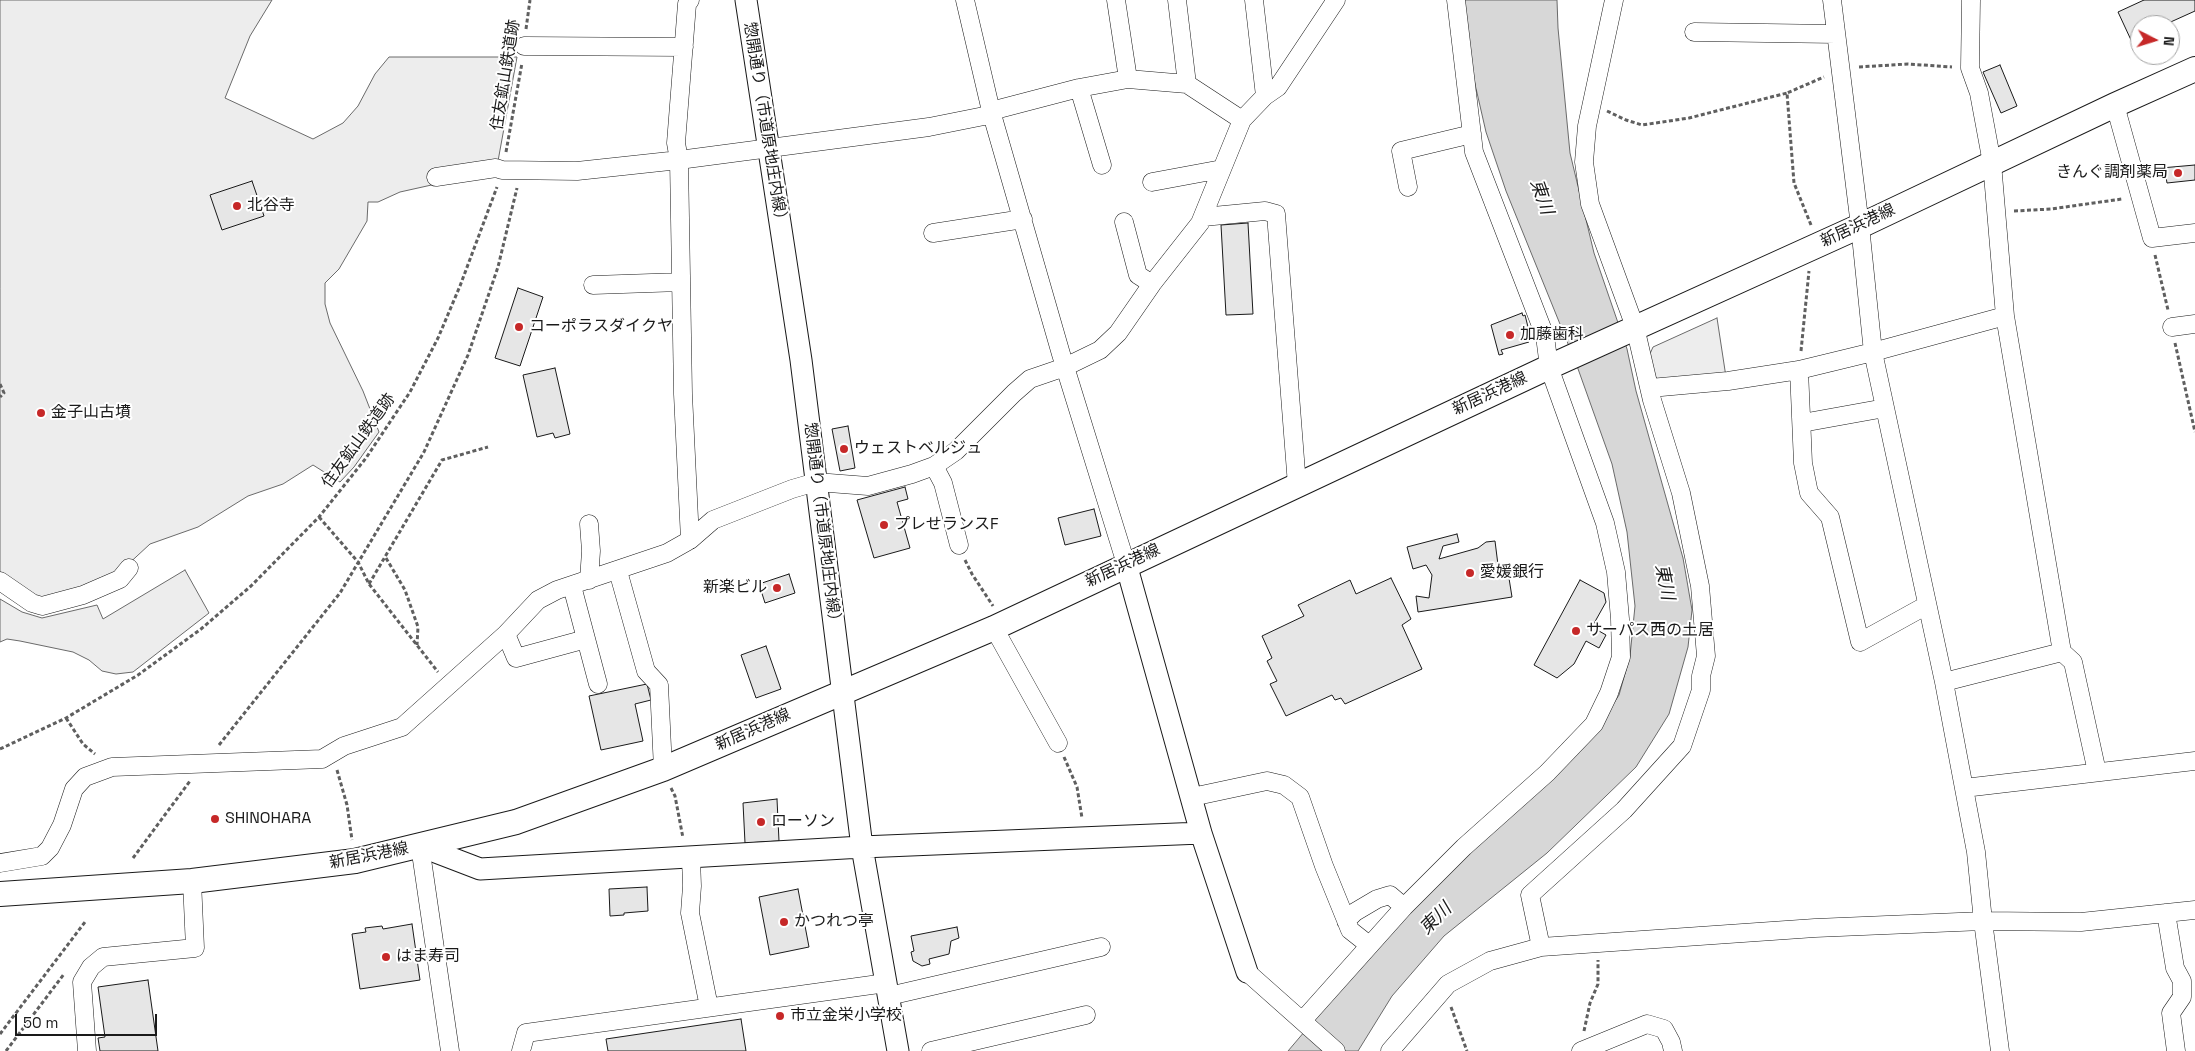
<!DOCTYPE html>
<meta charset="utf-8">
<style>
body{margin:0}
#map{position:relative;width:2195px;height:1051px;overflow:hidden;background:#fff;font-family:"Space Grotesk",sans-serif}
canvas{display:block}
.north{position:absolute;left:2130px;top:15px;width:50px;height:50px;box-sizing:border-box;background:#fff;border:1px solid #a3a3a3;border-radius:50%;rotate:95deg;font-size:14px;font-weight:700;line-height:20px;text-align:center;color:#1a1a1a}
.north::after{content:'';display:block;margin:auto;width:18px;height:22px;background:#c62828;clip-path:polygon(50% 0,100% 100%,50% 72%,0 100%)}
.scale{position:absolute;left:15px;top:1014px;width:142px;height:22px;box-sizing:border-box;border:2px solid #1a1a1a;border-top:0;padding-left:6px;font-size:15px;line-height:18px;white-space:nowrap;color:#1a1a1a;-webkit-text-stroke:4px #fff;paint-order:stroke}
</style>
<div id="map">
<canvas width="2195" height="1051"></canvas>
<div class="north">N</div>
<div class="scale">50 m</div>
</div>
<script>
const context = document.querySelector('canvas').getContext('2d');
context.lineJoin = 'round';
function paint(path, color) { context.fillStyle = color; context.fill(path, 'evenodd'); }
const toPath = rows => new Path2D(rows.map(r => 'M' + r).join(''));
function trace(path, color, width, dash) { context.strokeStyle = color; context.lineWidth = width; context.lineCap = dash ? 'butt' : 'round'; context.setLineDash(dash || []); context.stroke(path); }
function drawText(font, color, halo, rows, align = 'center') {
  context.font = font + ' "Space Grotesk","Noto Sans JP",sans-serif'; context.lineWidth = 4; context.setLineDash([]); context.textBaseline = 'middle'; context.strokeStyle = halo; context.fillStyle = color; for (const [text, x, y, turn = 0] of rows) {
    context.save(); context.translate(x, y); context.rotate((+turn || 0) * Math.PI / 180); context.textAlign = isNaN(turn) ? turn : align; if (halo) context.strokeText(text, 0, 0); context.fillText(text, 0, 0); context.restore();
  }
}
const green = toPath([
 [0,0,272,0,250,36,225,98,313,139,343,123,358,106,375,74,389,57,517,57,498,161,436,184,400,192,378,202,368,202,367,221,339,269,325,283,325,304,330,323,363,391,379,432,354,467,340,482,313,465,283,484,248,496,198,527,150,544,123,569,98,582,42,602,0,578,0,0],
 [1717,318,1726,377,1658,384,1653,379,1649,356,1653,347,1717,318],
 [185,570,209,613,133,672,116,674,102,671,89,660,73,652,20,641,7,639,0,642,0,599,22,612,42,618,97,605,103,619,185,570]
]);
const water = toPath([
 [1461,0,1557,0,1558,28,1570,153,1594,253,1627,349,1636,391,1683,558,1692,610,1688,647,1669,714,1636,767,1547,853,1444,936,1392,996,1358,1051,1288,1051,1390,931,1608,712,1619,695,1630,656,1635,606,1627,532,1612,464,1577,366,1506,191,1486,132,1469,58,1461,0]
]);
const building = toPath([
 [2144,0,2195,0,2195,11,2164,25,2140,25,2140,36,2131,40,2118,12,2144,0],
 [2000,65,2017,106,2001,113,1983,72,2000,65],
 [2195,165,2195,180,2167,183,2166,177,2162,177,2161,168,2195,165],
 [252,181,264,216,222,230,210,195,252,181],
 [1248,223,1253,314,1226,315,1221,225,1248,223],
 [518,288,543,297,520,366,495,358,518,288],
 [1522,313,1523,316,1525,315,1528,327,1525,328,1529,342,1501,350,1503,354,1499,355,1491,325,1522,313],
 [555,368,570,434,555,438,553,433,537,437,523,375,555,368],
 [848,426,855,468,840,471,832,429,848,426],
 [905,487,908,499,897,502,910,548,874,558,857,500,905,487],
 [1094,509,1101,536,1065,545,1058,518,1094,509],
 [1457,534,1459,542,1443,546,1439,559,1478,548,1486,542,1495,541,1498,565,1508,572,1512,597,1418,612,1416,596,1429,598,1432,575,1426,565,1413,569,1407,547,1457,534],
 [789,574,795,593,765,603,759,584,789,574],
 [1391,578,1411,619,1402,625,1422,669,1345,704,1341,698,1335,700,1332,695,1286,716,1270,684,1277,681,1267,661,1272,658,1262,636,1304,616,1298,605,1350,580,1356,594,1391,578],
 [1580,580,1604,593,1606,602,1592,627,1606,635,1599,648,1586,641,1574,664,1557,678,1534,665,1580,580],
 [766,646,781,689,756,698,741,655,766,646],
 [647,684,651,700,635,704,643,741,601,750,589,696,647,684],
 [777,799,779,841,745,843,743,803,777,799],
 [647,887,648,911,624,913,624,915,610,916,609,889,647,887],
 [798,889,809,947,770,955,759,897,798,889],
 [412,924,420,980,360,989,352,934,366,932,365,928,382,926,383,929,412,924],
 [957,927,959,938,951,941,949,954,929,959,930,964,922,966,913,961,911,952,914,951,911,936,957,927],
 [148,980,158,1051,100,1051,98,1038,105,1037,98,987,148,980],
 [741,1019,746,1051,608,1051,606,1039,741,1019]
]);
const path = toPath([
 [526,29,530,0],
 [1859,67,1908,64,1952,67],
 [1607,111,1626,120,1642,125,1689,118,1787,93],
 [506,152,522,63],
 [2014,211,2051,209,2122,199],
 [1811,225,1794,183,1787,93,1824,77],
 [2155,255,2168,310],
 [2175,343,2195,432],
 [1801,351,1809,271],
 [0,384,4,393,0,397],
 [319,517,358,562,369,584,438,672],
 [386,558,405,590,418,627,417,645],
 [965,560,972,574,993,606],
 [369,584,442,460,488,447],
 [66,718,83,744,95,754],
 [219,745,340,593,424,452,468,355,498,267,517,188],
 [0,749,66,718,138,675,201,629,251,586,319,517,366,458,410,392,438,338,460,286,497,187],
 [1064,757,1077,787,1082,818],
 [337,770,347,805,352,840],
 [671,788,675,796,683,838],
 [133,858,190,781],
 [1451,1007,1467,1051],
 [1584,1031,1590,1003,1598,984,1598,960],
 [0,1034,85,922],
 [6,1051,64,974]
]);
const minor = toPath([
 [965,0,991,111,1061,354,1126,564],
 [1116,0,1128,79],
 [1177,0,1187,84],
 [1254,0,1265,96],
 [1832,0,1860,226,1873,352,1944,682,1976,852,1983,921,2000,1051],
 [1694,32,1836,34],
 [524,46,684,47],
 [1079,88,1102,165],
 [2115,105,2152,238,2195,233],
 [436,177,496,168,502,170,577,171,679,160,929,127,984,116,991,111,1079,88,1128,79,1187,84,1242,120],
 [1152,182,1222,169],
 [1408,187,1401,151,1472,134],
 [1203,217,1265,211,1276,214,1297,485],
 [1124,222,1138,275,1152,284],
 [933,233,1023,219],
 [593,285,681,282],
 [2172,327,2195,324],
 [1799,370,1803,463,1809,493,1830,517,1860,642,1927,605],
 [1650,388,1728,381,1799,370,1873,352,2005,316],
 [1802,423,1885,408],
 [934,466,943,483,959,545],
 [589,524,591,551,589,580],
 [690,540,683,394,679,160,676,143,687,4,690,0],
 [618,571,646,671,659,685,663,769],
 [0,581,32,603,42,606,83,595,120,579,129,568],
 [572,586,598,684],
 [994,628,1058,743],
 [506,634,516,658,586,639],
 [2062,652,2073,662,2097,772],
 [1944,682,2062,652,2005,316,1992,163,1979,93,1970,68,1971,0],
 [1964,788,2195,761],
 [1192,797,1267,781,1284,785,1300,797,1324,866,1350,930,1369,945],
 [420,846,450,1051],
 [691,858,692,886,690,913,709,1007],
 [0,863,42,856,50,848,62,825,74,789,85,777,112,767,322,759,344,746,402,727,506,634,538,600,557,590,667,553,690,540,713,520,792,489,816,482,868,486,912,474,934,466,956,451,1014,393,1030,379,1065,367,1100,350,1118,333,1152,284,1200,223,1242,120,1265,96,1278,87,1336,0],
 [2166,913,2175,968,2182,981,2182,997,2171,1013,2176,1051],
 [1346,921,1355,912,1377,899,1390,895,1404,907],
 [1541,947,1530,895,1624,810,1682,746,1701,690,1701,676,1706,656,1700,586,1681,493,1652,400,1635,327,1590,204,1584,162,1587,126,1614,0],
 [1247,972,1336,1051],
 [889,996,1101,947],
 [1303,1020,1404,907,1464,847,1547,773,1594,724,1609,693,1621,657,1620,619,1616,572,1605,523,1549,367,1545,336,1474,152,1456,0],
 [87,1051,82,982,91,967,103,957,195,948,192,881],
 [521,1051,526,1033,886,983],
 [931,1051,1086,1015],
 [1390,1051,1448,984,1490,961,1541,947,1815,928,1983,921,2081,922,2195,910],
 [1581,1051,1647,1024,1664,1029,1671,1042,1673,1051]
]);
const tertiary = toPath([
 [746,0,801,360,862,847,898,1051],
 [1126,564,1201,833,1247,972],
 [420,846,480,869,862,847,1201,833]
]);
const secondary = toPath([
 [0,894,192,881,355,861,516,822,663,769,994,628,1549,367,1860,226,2115,105,2195,69]
]);
const markers = [
 [2178,173,5,"#c62828"],
 [237,206,5,"#c62828"],
 [519,327,5,"#c62828"],
 [1510,335,5,"#c62828"],
 [41,413,5,"#c62828"],
 [844,449,5,"#c62828"],
 [884,525,5,"#c62828"],
 [1470,573,5,"#c62828"],
 [777,588,5,"#c62828"],
 [1576,631,5,"#c62828"],
 [215,819,5,"#c62828"],
 [761,822,5,"#c62828"],
 [784,922,5,"#c62828"],
 [386,957,5,"#c62828"],
 [780,1016,5,"#c62828"]
];
const streetNames = [
 ["住友鉱山鉄道跡",506,75,-81],
 ["惣開通り（市道原地庄内線）",765,125,81],
 ["新居浜港線",1858,226,-25],
 ["新居浜港線",1490,394,-25],
 ["住友鉱山鉄道跡",359,441,-54],
 ["惣開通り（市道原地庄内線）",822,526,83],
 ["新居浜港線",1123,566,-25],
 ["新居浜港線",753,730,-24],
 ["新居浜港線",369,856,-11]
];
const poiNames = [
 ["きんぐ調剤薬局",2168,173,"right"],
 ["北谷寺",247,206],
 ["コーポラスダイクヤ",529,327],
 ["加藤歯科",1520,335],
 ["金子山古墳",51,413],
 ["ウェストベルジュ",854,449],
 ["プレせランスF",894,525],
 ["愛媛銀行",1480,573],
 ["新楽ビル",767,588,"right"],
 ["サーパス西の土居",1586,631],
 ["SHINOHARA",225,819],
 ["ローソン",771,822],
 ["かつれつ亭",794,922],
 ["はま寿司",396,957],
 ["市立金栄小学校",790,1016]
];
const waterNames = [
 ["東川",1541,197,71],
 ["東川",1664,582,79],
 ["東川",1436,919,-45]
];
paint(green, '#ededed');
trace(green, '#6a6a6a', 1);
paint(water, '#d7d7d7');
trace(water, '#6a6a6a', 1);
paint(building, '#e6e6e6');
trace(building, '#1a1a1a', 1);
trace(minor, '#1a1a1a', 19);
trace(tertiary, '#1a1a1a', 23);
trace(secondary, '#1a1a1a', 26);
trace(path, '#5f5f5f', 3, [4, 2.5]);
trace(minor, '#fff', 18);
trace(tertiary, '#fff', 21);
trace(secondary, '#fff', 24);
for (const [x, y, r, color] of markers) { const dot = new Path2D(); dot.arc(x, y, r, 0, 2 * Math.PI); context.fillStyle = color; context.fill(dot); trace(dot, '#fff', 2); }
drawText('16px', '#1a1a1a', '#fff', streetNames);
drawText('16px', '#1a1a1a', '#fff', poiNames, 'left');
drawText('italic 18px', '#1a1a1a', '#fff', waterNames);
</script>
